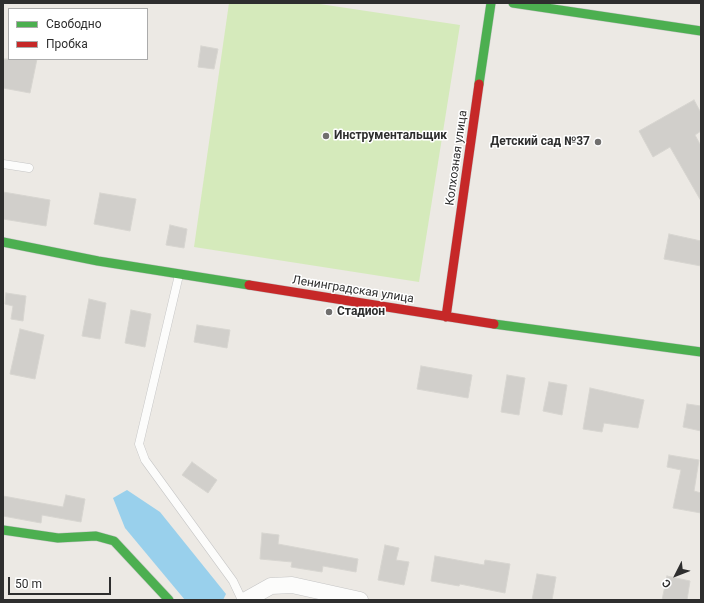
<!DOCTYPE html>
<meta charset="utf-8">
<style>
body{margin:0}
#map{position:relative;width:704px;height:603px;overflow:hidden;background:#ece9e4;font-family:Roboto,sans-serif}
canvas{display:block}
.frame{position:absolute;inset:0;border:4px solid #2e2e2e;pointer-events:none}
.legend{position:absolute;left:8px;top:8px;width:140px;height:52px;box-sizing:border-box;background:#fff;border:1px solid #ababab;margin:0;padding:5px 7px;list-style:none;font-size:12px;color:#2e2e2e}
.legend li{display:flex;align-items:center;gap:8px;height:20px}
.legend b{width:20px;border:1px solid #ababab}
.north{position:absolute;left:656px;top:555px;width:40px;height:40px;-webkit-text-stroke:3px #fff;paint-order:stroke;rotate:228deg;font-size:11px;font-weight:700;line-height:16px;text-align:center;color:#2e2e2e}
.north::after{content:'';display:block;margin:auto;width:14px;height:18px;background:#2e2e2e;clip-path:polygon(50% 0,100% 100%,50% 72%,0 100%)}
.scale{position:absolute;left:8px;top:577px;width:103px;height:18px;box-sizing:border-box;border:2px solid #2e2e2e;border-top:0;padding-left:5px;font-size:12px;line-height:14px;white-space:nowrap;color:#2e2e2e;-webkit-text-stroke:3px #fff;paint-order:stroke}
</style>
<div id="map">
<canvas width="704" height="603"></canvas>
<div class="frame"></div>
<ul class="legend">
<li><b style="height:5px;background:#4caf50"></b>Свободно</li>
<li><b style="height:5px;background:#c62828"></b>Пробка</li>
</ul>
<div class="north">С</div>
<div class="scale">50 m</div>
</div>
<script>
const context = document.querySelector('canvas').getContext('2d');
context.lineJoin = 'round';
function paint(path, color) { context.fillStyle = color; context.fill(path, 'evenodd'); }
const toPath = rows => new Path2D(rows.map(r => 'M' + r).join(''));
function trace(path, color, width, dash) { context.strokeStyle = color; context.lineWidth = width; context.lineCap = dash ? 'butt' : 'round'; context.setLineDash(dash || []); context.stroke(path); }
function drawText(font, color, halo, rows, align = 'center') {
  context.font = font + ' Roboto,sans-serif'; context.lineWidth = 3; context.setLineDash([]); context.textBaseline = 'middle'; context.strokeStyle = halo; context.fillStyle = color; for (const [text, x, y, turn = 0] of rows) {
    context.save(); context.translate(x, y); context.rotate((+turn || 0) * Math.PI / 180); context.textAlign = isNaN(turn) ? turn : align; if (halo) context.strokeText(text, 0, 0); context.fillText(text, 0, 0); context.restore();
  }
}
const pitch = toPath([
 [229,3,313,3,460,25,419,282,194,247]
]);
const water = toPath([
 [127,490,160,512,226,594,223,600,185,600,125,528,113,498]
]);
const building = toPath([
 [201,46,218,49,214,69,198,67,201,46],
 [3,59,37,59,30,93,3,88,3,59],
 [694,100,701,113,701,131,695,135,701,146,701,201,670,147,653,157,639,131,694,100],
 [3,192,50,200,46,226,3,219,3,192],
 [100,193,136,199,130,231,94,224,100,193],
 [170,225,187,229,184,248,166,245,170,225],
 [669,234,701,241,701,266,664,259,669,234],
 [6,293,26,296,23,321,11,319,13,306,5,304,6,293],
 [89,299,106,303,100,339,82,336,89,299],
 [131,310,151,314,145,347,125,343,131,310],
 [197,325,230,330,227,348,194,342,197,325],
 [20,329,44,335,35,379,10,374,20,329],
 [421,366,472,375,468,398,417,389,421,366],
 [507,375,525,378,519,415,501,412,507,375],
 [549,382,567,385,562,415,543,411,549,382],
 [590,388,644,400,638,428,604,423,602,432,583,429,590,388],
 [687,404,701,406,701,431,683,427,687,404],
 [669,455,699,460,694,491,701,493,701,513,673,508,681,470,667,467,669,455],
 [192,462,217,480,208,493,182,475,192,462],
 [66,495,85,499,81,522,42,515,41,523,3,516,3,496,63,507,66,495],
 [262,533,279,535,278,544,358,559,356,572,323,566,322,572,291,567,292,562,260,559,262,533],
 [385,545,399,548,396,560,409,562,404,585,378,580,385,545],
 [435,556,484,565,485,560,510,564,505,593,460,584,459,586,431,581,435,556],
 [537,574,556,577,552,600,532,600,537,574],
 [667,576,690,581,687,600,662,600,667,576]
]);
const lane = toPath([
 [3,164,29,168],
 [179,275,139,444,145,460,233,581,242,600]
]);
const street = toPath([
 [246,600,271,586,292,585,360,600]
]);
const fast = toPath([
 [513,3,701,31],
 [479,84,491,3],
 [3,242,98,261,249,285],
 [494,324,701,352],
 [3,530,58,538,96,536,114,541,169,600]
]);
const jam = toPath([
 [249,285,494,324],
 [446,317,479,84]
]);
const markers = [
 [326,136,4,"#706f6e"],
 [598,142,4,"#706f6e"],
 [329,312,4,"#706f6e"]
];
const poiNames = [
 ["Инструментальщик",334,136],
 ["Детский сад №37",590,142,"right"],
 ["Стадион",337,312]
];
const streetNames = [
 ["Колхозная улица",457,158,-82],
 ["Ленинградская улица",353,290,9]
];
paint(pitch, '#d5eabb');
paint(water, '#99d0ec');
paint(building, '#d1cfcb');
trace(building, '#d7d5d0', 1);
trace(lane, '#c5c5c5', 9);
trace(street, '#c5c5c5', 17);
trace(fast, '#c5c5c5', 10);
trace(jam, '#c5c5c5', 10);
trace(lane, '#fcfcfb', 8);
trace(street, '#fcfcfb', 16);
trace(fast, '#4caf50', 9);
trace(jam, '#c62828', 9);
for (const [x, y, r, color] of markers) { const dot = new Path2D(); dot.arc(x, y, r, 0, 2 * Math.PI); context.fillStyle = color; context.fill(dot); trace(dot, '#fff', 1.5); }
drawText('bold 12px', '#2e2e2e', '#fff', poiNames, 'left');
drawText('12px', '#2e2e2e', '#fff', streetNames);
</script>
